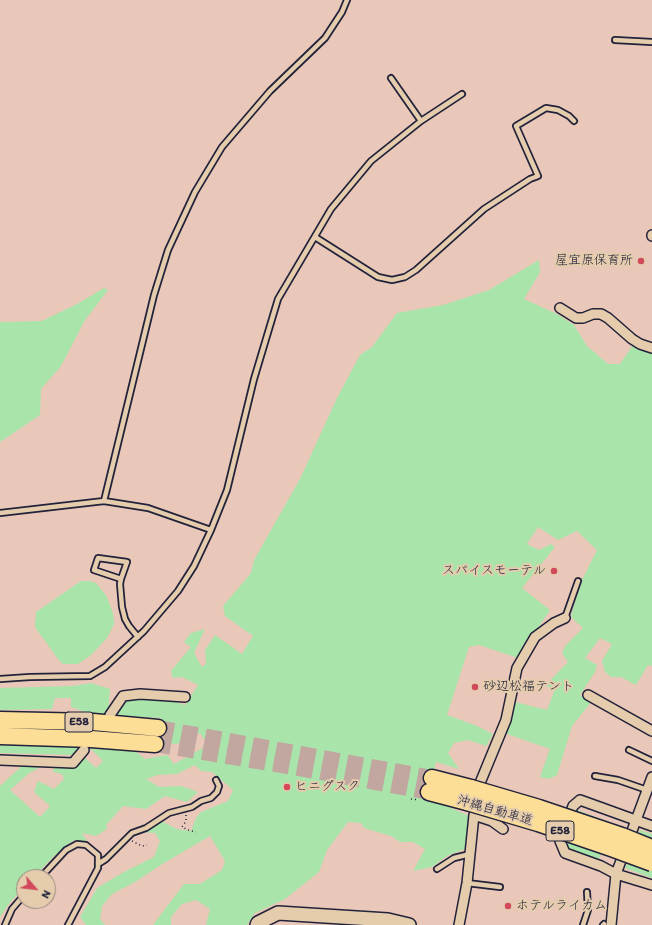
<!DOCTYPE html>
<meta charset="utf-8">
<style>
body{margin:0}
#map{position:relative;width:652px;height:925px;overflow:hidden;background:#e9c8b9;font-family:Itim,sans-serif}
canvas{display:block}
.north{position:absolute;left:16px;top:869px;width:40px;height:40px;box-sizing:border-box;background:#e4ccac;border:1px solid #96887f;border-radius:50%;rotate:118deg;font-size:11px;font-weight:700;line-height:16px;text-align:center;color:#22223b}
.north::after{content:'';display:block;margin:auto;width:14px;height:18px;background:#d1495b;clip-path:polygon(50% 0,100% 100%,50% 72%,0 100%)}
</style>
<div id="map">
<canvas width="652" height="925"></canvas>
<div class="north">N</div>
</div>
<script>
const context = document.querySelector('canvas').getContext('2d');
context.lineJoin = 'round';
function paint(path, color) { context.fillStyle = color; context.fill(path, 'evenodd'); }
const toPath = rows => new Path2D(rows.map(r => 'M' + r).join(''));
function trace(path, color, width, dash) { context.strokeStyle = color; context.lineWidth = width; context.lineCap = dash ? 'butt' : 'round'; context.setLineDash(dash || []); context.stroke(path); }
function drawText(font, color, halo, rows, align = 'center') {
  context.font = font + ' Itim,"Klee One",sans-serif'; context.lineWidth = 4; context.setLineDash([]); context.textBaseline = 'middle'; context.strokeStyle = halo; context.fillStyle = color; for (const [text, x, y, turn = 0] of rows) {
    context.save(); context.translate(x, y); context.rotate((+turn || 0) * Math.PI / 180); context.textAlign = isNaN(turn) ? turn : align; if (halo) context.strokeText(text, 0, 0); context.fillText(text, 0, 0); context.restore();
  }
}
const green = toPath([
 [539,260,540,272,524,299,557,314,574,325,587,346,608,364,620,364,633,345,652,353,652,666,648,665,636,685,621,677,611,677,605,672,602,661,612,644,600,638,585,658,597,665,595,672,580,695,592,701,572,726,557,775,549,779,540,777,550,749,507,734,515,702,547,710,555,689,545,686,568,662,562,653,565,646,583,628,571,617,579,586,597,550,577,531,558,540,538,527,527,544,539,550,551,544,555,547,522,588,550,610,518,658,479,645,469,647,447,715,477,726,493,734,486,746,468,740,454,743,448,753,459,769,436,762,427,797,469,816,467,848,447,856,432,867,413,871,425,849,413,842,400,842,391,836,364,828,361,823,348,822,327,850,319,872,285,899,255,913,247,925,206,925,210,909,196,900,182,904,171,917,171,925,153,925,184,884,200,884,222,870,225,861,210,836,164,863,135,882,112,894,102,906,100,919,105,925,86,925,80,917,97,888,124,872,154,857,160,841,155,833,142,832,161,821,177,829,191,831,196,818,201,812,228,801,233,790,212,772,201,771,195,765,177,774,157,775,146,779,159,787,181,786,198,792,187,802,165,796,146,809,123,806,106,825,107,829,96,836,82,833,88,843,74,840,53,857,34,877,24,877,24,888,11,901,0,917,0,786,23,765,44,765,28,774,10,790,40,817,50,806,34,792,38,781,54,789,64,779,62,774,53,772,55,766,74,765,84,757,96,768,103,761,90,748,130,747,145,759,167,755,174,764,208,745,200,733,177,744,159,743,161,718,115,716,125,698,139,697,168,700,185,705,198,685,182,677,173,678,171,671,191,647,184,642,191,633,205,629,194,653,202,667,206,664,205,650,215,635,242,654,253,636,225,616,223,606,251,573,254,560,300,479,337,398,360,355,372,347,397,313,443,305,489,290],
 [104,288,108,290,85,320,61,366,41,389,40,415,0,442,0,322,42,321,79,303],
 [81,581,90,581,96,583,100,588,106,595,112,610,114,619,114,624,107,638,91,655,78,664,63,664,58,659,35,627,36,612],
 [91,683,110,689,108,715,91,714,71,707,71,698,55,698,52,709,0,710,0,688,72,686],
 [0,743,82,747,74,755,0,753],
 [577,810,612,823,599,859,564,847],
 [640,830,652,834,652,878,625,868]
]);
const highwayTunnel = toPath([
 [158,728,432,778],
 [155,744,299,768,429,792]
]);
const path = toPath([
 [411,799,419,800],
 [186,815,186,821,182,827,188,830,196,832],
 [132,841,142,846,147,845]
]);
const lane = toPath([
 [615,40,652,42],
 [391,78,421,121],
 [315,237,378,277,392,280,405,277,416,270,484,209,530,179,538,176,516,126,546,108,558,110,569,116,574,121],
 [104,501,154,295,168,250,195,192,222,147,270,91,325,38,342,12,347,0],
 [0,513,104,501,148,508,211,530],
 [121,579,94,570,98,558,127,562,121,579,120,584,122,607,125,619,129,626,138,637],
 [565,618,578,581],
 [0,679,30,677,90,676,105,667,144,631,178,591,194,566,211,530,227,490,254,379,278,299,331,209,371,161,421,121,462,94],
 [629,750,652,761],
 [595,776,618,780,647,790],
 [98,864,106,859,132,833,146,828,169,813,192,807,201,801,211,798,217,792,219,786,216,780],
 [437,869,454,858,470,854],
 [41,877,66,850,77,844,86,845,98,855,98,868,68,925],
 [467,883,500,887],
 [5,925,12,909,24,895],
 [583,925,588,910,587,892],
 [603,925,604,924]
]);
const street = toPath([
 [652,235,652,236],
 [560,308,576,318,583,318,593,314,601,314,608,318,632,339,640,344,652,348],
 [588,695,652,731],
 [110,715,123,696,140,694,185,697],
 [0,760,73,763,84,750],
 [474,815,492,821,503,829],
 [652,826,580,800,573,806,560,841,565,853,601,866,616,874,652,885],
 [459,925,467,883,474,815,480,783,506,720,517,668,535,637,554,623,565,618],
 [611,925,616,874,652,777]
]);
const secondary = toPath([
 [257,925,258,923,278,913,388,920,409,925]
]);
const highway = toPath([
 [0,720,93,722,158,728],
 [0,736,91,739,155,744],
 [432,778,471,788],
 [429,792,467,802]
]);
const highwayBridge = toPath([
 [471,788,539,808,622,836,652,848],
 [467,802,538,823,614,849,652,863]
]);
const markers = [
 [641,261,4,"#d1495b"],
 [554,571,4,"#d1495b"],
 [475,687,4,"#d1495b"],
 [287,787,4,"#d1495b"],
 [508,906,4,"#d1495b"]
];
const shields = [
 [79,722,28],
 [560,831,28]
];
const shieldNames = [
 ["E58",79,722],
 ["E58",560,831]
];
const poiNames = [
 ["屋宜原保育所",633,261,"right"],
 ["スパイスモーテル",546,571,"right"],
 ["砂辺松福テント",483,687],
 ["ヒニグスク",295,787],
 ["ホテルライカム",516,906]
];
const streetNames = [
 ["沖縄自動車道",495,811,16]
];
paint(green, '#a9e4aa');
trace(highwayTunnel, '#c1a7a0', 16, [16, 8]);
trace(lane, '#22223b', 8);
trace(street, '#22223b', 12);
trace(secondary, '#22223b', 16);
trace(highway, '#22223b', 19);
trace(path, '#22223b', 1.5, [1, 3]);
trace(lane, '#e4ccac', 4.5);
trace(street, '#e4ccac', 9);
trace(secondary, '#e4ccac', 13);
trace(highway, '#fdde96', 16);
trace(highwayBridge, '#22223b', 19, []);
trace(highwayBridge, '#fdde96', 16);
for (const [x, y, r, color] of markers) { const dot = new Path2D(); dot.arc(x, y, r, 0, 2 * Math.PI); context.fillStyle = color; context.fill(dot); trace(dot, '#e4ccac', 1.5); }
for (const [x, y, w] of shields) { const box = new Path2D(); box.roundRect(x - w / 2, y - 10, w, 20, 3); context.fillStyle = '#e4ccac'; context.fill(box); trace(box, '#22223b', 1); }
drawText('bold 12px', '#22223b', null, shieldNames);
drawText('13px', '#22223b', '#e4ccac', poiNames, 'left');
drawText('13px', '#22223b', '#e4ccac', streetNames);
</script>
